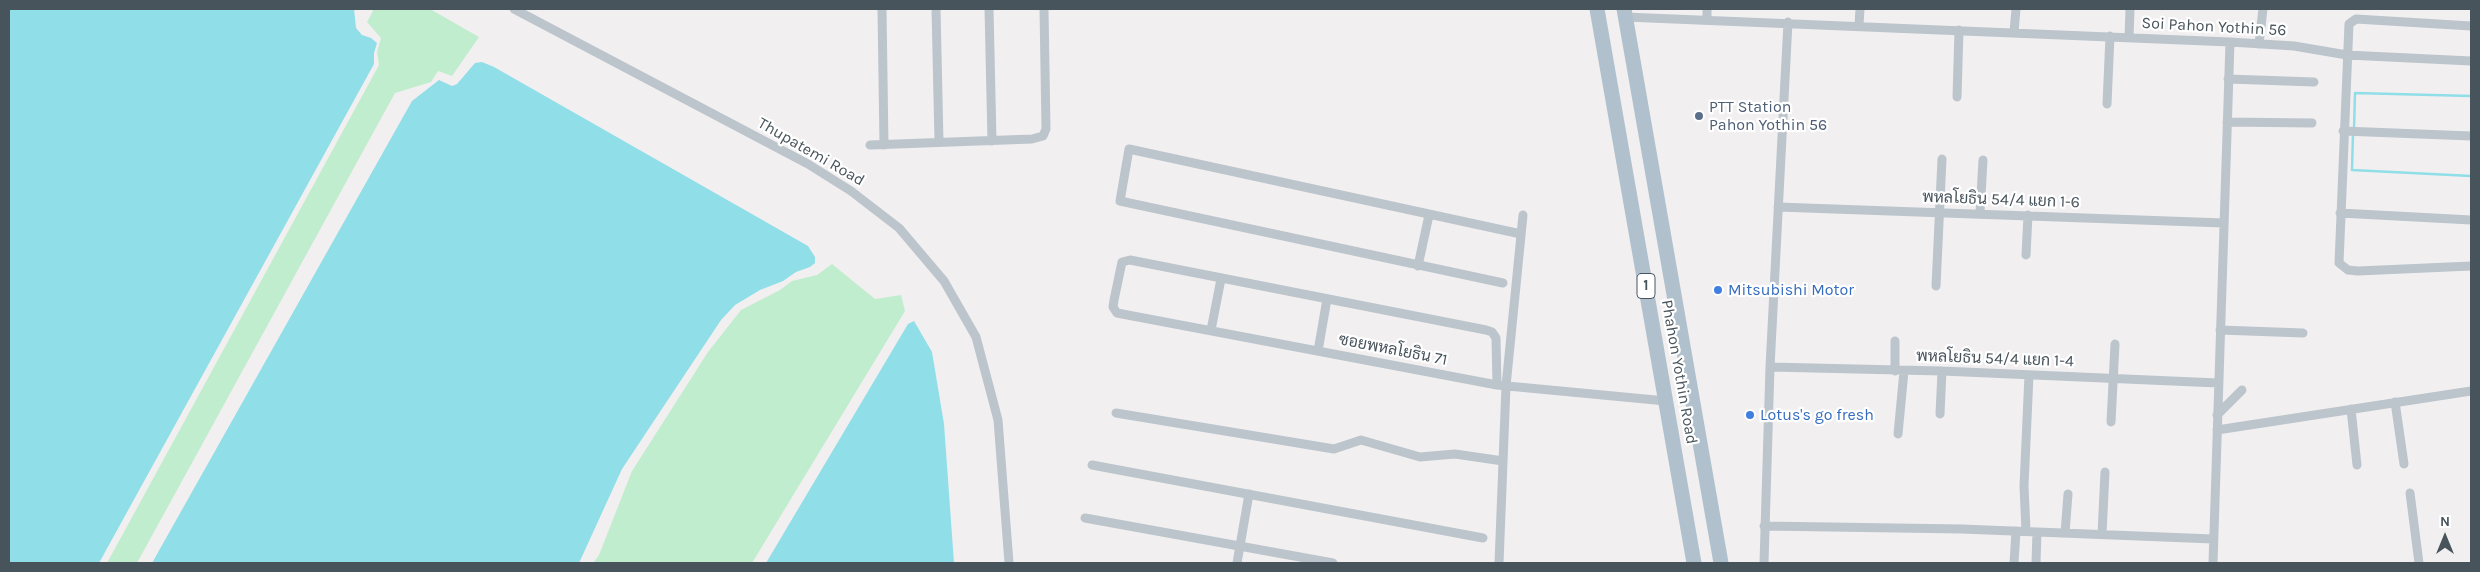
<!DOCTYPE html>
<meta charset="utf-8">
<style>
body{margin:0}
#map{position:relative;width:2480px;height:572px;overflow:hidden;background:#f2eff0;font-family:Karla,sans-serif}
canvas{display:block}
.frame{position:absolute;inset:0;border:10px solid #48545c;pointer-events:none}
.north{position:absolute;left:2420px;top:512px;width:50px;height:50px;-webkit-text-stroke:4px #fff;paint-order:stroke;rotate:0deg;font-size:14px;font-weight:700;line-height:20px;text-align:center;color:#48545c}
.north::after{content:'';display:block;margin:auto;width:18px;height:22px;background:#48545c;clip-path:polygon(50% 0,100% 100%,50% 72%,0 100%)}
</style>
<div id="map">
<canvas width="2480" height="572"></canvas>
<div class="frame"></div>
<div class="north">N</div>
</div>
<script>
const context = document.querySelector('canvas').getContext('2d');
context.lineJoin = 'round';
function paint(path, color) { context.fillStyle = color; context.fill(path, 'evenodd'); }
const toPath = rows => new Path2D(rows.map(r => 'M' + r).join(''));
function trace(path, color, width, dash) { context.strokeStyle = color; context.lineWidth = width; context.lineCap = dash ? 'butt' : 'round'; context.setLineDash(dash || []); context.stroke(path); }
function drawText(font, color, halo, rows, align = 'center') {
  context.font = font + ' Karla,Sarabun,sans-serif'; context.lineWidth = 4.5; context.setLineDash([]); context.textBaseline = 'middle'; context.strokeStyle = halo; context.fillStyle = color; for (const [text, x, y, turn = 0] of rows) {
    context.save(); context.translate(x, y); context.rotate((+turn || 0) * Math.PI / 180); context.textAlign = isNaN(turn) ? turn : align; if (halo) context.strokeText(text, 0, 0); context.fillText(text, 0, 0); context.restore();
  }
}
const green = toPath([
 [374,9,430,9,479,37,452,76,438,71,431,82,395,93,137,563,107,563,379,65,377,52,381,38,367,22],
 [832,264,875,299,901,295,905,311,752,563,593,563,599,555,632,471,708,352,741,310,780,290,792,281,817,275]
]);
const water = toPath([
 [9,9,354,9,356,28,362,35,371,38,377,43,374,53,374,64,99,563,9,563],
 [482,62,494,67,808,246,815,257,815,263,810,267,796,272,783,281,760,290,735,305,721,320,622,469,579,563,152,563,412,101,439,80,452,86,457,84,475,63],
 [914,321,932,352,944,424,954,563,766,563,908,324]
]);
const stream = toPath([
 [2354,129,2355,93,2471,96],
 [2353,134,2352,170,2471,176]
]);
const minor = toPath([
 [514,9,808,164,851,191,899,228,944,281,976,337,998,420,1009,563],
 [882,9,884,145],
 [936,9,939,142],
 [989,9,992,141],
 [1707,9,1707,19],
 [1625,17,2230,42,2294,46,2347,55,2471,61],
 [1859,25,1860,9],
 [2471,26,2356,19,2349,24,2339,263,2348,270,2358,271,2471,266],
 [2014,32,2016,9],
 [2129,38,2130,9],
 [2259,44,2263,9],
 [2228,79,2314,82],
 [1957,97,1959,30],
 [2107,104,2110,36],
 [2227,122,2312,123],
 [2343,131,2471,136],
 [870,145,1032,139,1043,136,1046,129,1044,9],
 [1778,207,2224,223],
 [1980,213,1983,160],
 [2340,213,2471,220],
 [2026,255,2028,215],
 [1418,266,1429,215],
 [1503,283,1120,201,1129,149,1521,234],
 [1936,286,1942,159],
 [1211,330,1221,279],
 [2220,330,2303,333],
 [1895,341,1895,371],
 [1318,351,1327,299],
 [1770,367,1942,371,2218,383],
 [1497,385,1496,338,1492,332,1486,330,1130,260,1122,262,1114,300,1113,307,1117,313,1497,385,1666,401],
 [2395,402,2404,464],
 [2351,409,2357,465],
 [1116,413,1334,449,1361,440,1420,457,1455,454,1503,461],
 [1940,414,1942,371],
 [2217,415,2242,390],
 [2111,422,2115,344],
 [2217,430,2471,391],
 [1898,434,1904,371],
 [1092,465,1483,538],
 [2410,493,2419,563],
 [1085,518,1333,563],
 [1764,526,1962,529,2213,539],
 [2026,531,2024,486,2029,375],
 [2065,533,2068,494],
 [2102,534,2105,472],
 [1237,563,1249,494],
 [1499,563,1506,386,1523,215],
 [1764,563,1770,367,1788,22],
 [2014,563,2016,531],
 [2036,563,2037,532],
 [2213,563,2230,42]
]);
const primary = toPath([
 [1597,9,1694,563],
 [1624,9,1721,563]
]);
const markers = [
 [1699,116,5,"#5c6f8a"],
 [1718,290,5,"#3f7fe0"],
 [1750,415,5,"#3f7fe0"]
];
const shields = [
 [1646,286,18]
];
const shieldNames = [
 ["1",1646,286]
];
const streetNames = [
 ["Soi Pahon Yothin 56",2214,27,3],
 ["Thupatemi Road",811,152,30],
 ["พหลโยธิน 54/4 แยก 1-6",2001,200,2],
 ["ซอยพหลโยธิน 71",1393,350,11],
 ["พหลโยธิน 54/4 แยก 1-4",1995,359,2],
 ["Phahon Yothin Road",1679,372,80]
];
const serviceNames = [
 ["PTT Station",1709,107],
 ["Pahon Yothin 56",1709,125]
];
const shopNames = [
 ["Mitsubishi Motor",1728,290],
 ["Lotus's go fresh",1760,415]
];
paint(green, '#c0edcd');
paint(water, '#8fdee8');
trace(stream, '#8fdee8', 2.5);
trace(minor, '#bcc5cc', 9);
trace(primary, '#b0c1cd', 15);
for (const [x, y, r, color] of markers) { const dot = new Path2D(); dot.arc(x, y, r, 0, 2 * Math.PI); context.fillStyle = color; context.fill(dot); trace(dot, '#fff', 2); }
for (const [x, y, w] of shields) { const box = new Path2D(); box.roundRect(x - w / 2, y - 12.5, w, 25, 4); context.fillStyle = '#fff'; context.fill(box); trace(box, '#48545c', 1); }
drawText('bold 15px', '#48545c', null, shieldNames);
drawText('16px', '#48545c', '#fff', streetNames);
drawText('16px', '#4e5e75', '#fff', serviceNames, 'left');
drawText('16px', '#366cbe', '#fff', shopNames, 'left');
</script>
